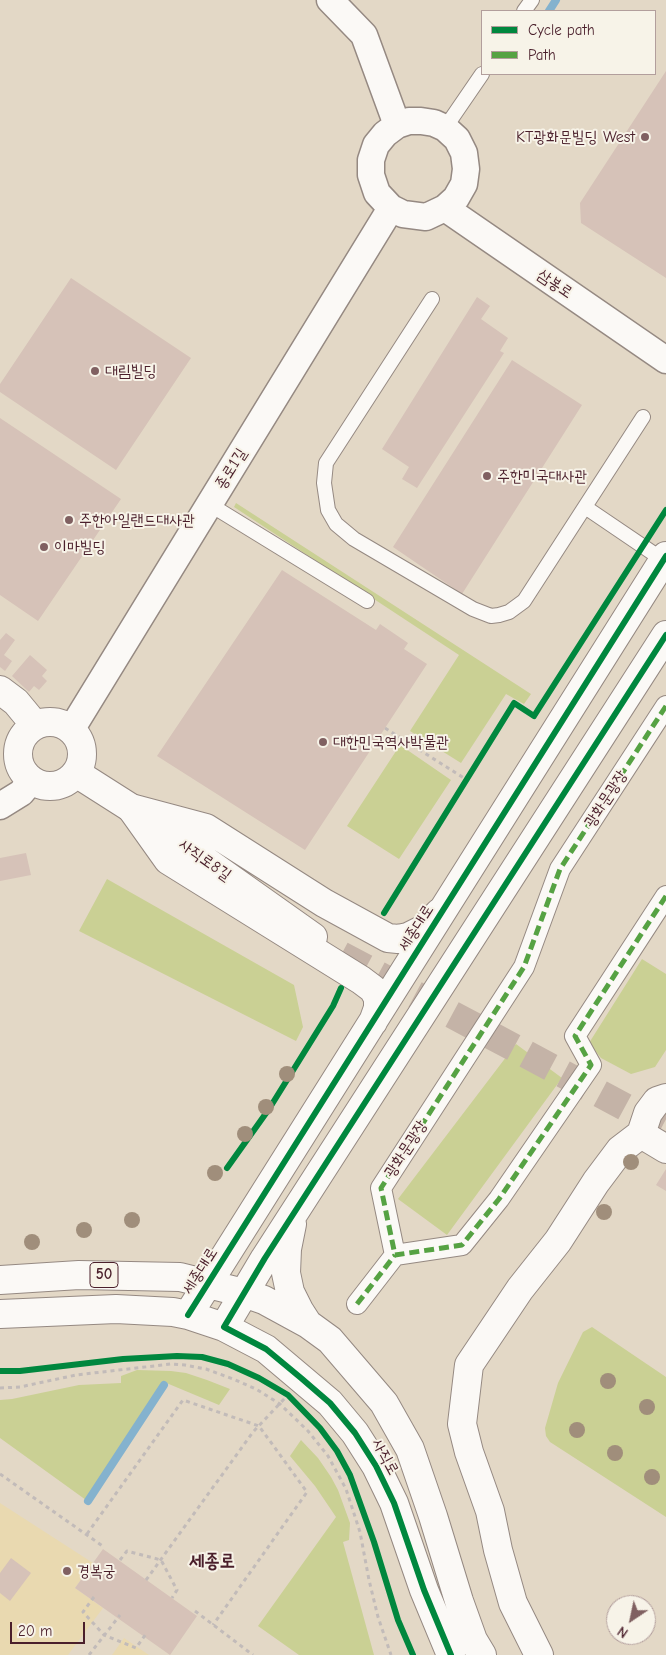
<!DOCTYPE html>
<meta charset="utf-8">
<style>
body{margin:0}
#map{position:relative;width:666px;height:1655px;overflow:hidden;background:#e3d8c6;font-family:"Comic Neue",sans-serif}
canvas{display:block}
.legend{position:absolute;left:481px;top:10px;width:175px;height:65px;box-sizing:border-box;background:#f7f3e8;border:1px solid #b29e9c;margin:0;padding:6px 9px;list-style:none;font-size:15px;color:#4a1f2b}
.legend li{display:flex;align-items:center;gap:10px;height:25px}
.legend b{width:25px;border:1px solid #b29e9c}
.north{position:absolute;left:606px;top:1595px;width:50px;height:50px;box-sizing:border-box;background:#f7f3e8;border:1px solid #b29e9c;border-radius:50%;rotate:214deg;font-size:14px;font-weight:700;line-height:20px;text-align:center;color:#4a1f2b}
.north::after{content:'';display:block;margin:auto;width:18px;height:22px;background:#806061;clip-path:polygon(50% 0,100% 100%,50% 72%,0 100%)}
.scale{position:absolute;left:10px;top:1622px;width:75px;height:22px;box-sizing:border-box;border:2px solid #4a1f2b;border-top:0;padding-left:6px;font-size:15px;line-height:18px;white-space:nowrap;color:#4a1f2b;-webkit-text-stroke:4px #f7f3e8;paint-order:stroke}
</style>
<div id="map">
<canvas width="666" height="1655"></canvas>
<ul class="legend">
<li><b style="height:6px;background:#00873e"></b>Cycle path</li>
<li><b style="height:6px;background:#56a243"></b>Path</li>
</ul>
<div class="north">N</div>
<div class="scale">20 m</div>
</div>
<script>
const context = document.querySelector('canvas').getContext('2d');
context.lineJoin = 'round';
function paint(path, color) { context.fillStyle = color; context.fill(path, 'evenodd'); }
const toPath = rows => new Path2D(rows.map(r => 'M' + r).join(''));
function trace(path, color, width, dash) { context.strokeStyle = color; context.lineWidth = width; context.lineCap = dash ? 'butt' : 'round'; context.setLineDash(dash || []); context.stroke(path); }
function drawText(font, color, halo, rows, align = 'center') {
  context.font = font + ' "Comic Neue","Poor Story",sans-serif'; context.lineWidth = 4; context.setLineDash([]); context.textBaseline = 'middle'; context.strokeStyle = halo; context.fillStyle = color; for (const [text, x, y, turn = 0] of rows) {
    context.save(); context.translate(x, y); context.rotate((+turn || 0) * Math.PI / 180); context.textAlign = isNaN(turn) ? turn : align; if (halo) context.strokeText(text, 0, 0); context.fillText(text, 0, 0); context.restore();
  }
}
const green = toPath([
 [236,503,531,694,524,704,506,694,461,763,410,731,459,655,234,507],
 [400,745,451,780,399,859,347,826],
 [107,879,294,985,303,1027,296,1041,79,931],
 [642,959,666,974,666,1050,655,1067,631,1074,601,1058,589,1043],
 [516,1044,562,1078,447,1235,398,1199],
 [592,1327,666,1377,666,1517,550,1442,546,1436,545,1428,558,1383,583,1332],
 [137,1370,171,1371,186,1373,207,1380,230,1389,219,1405,164,1382,86,1500,0,1438,0,1400,12,1399,79,1385,121,1383,121,1376],
 [301,1440,318,1458,331,1477,338,1490,350,1523,349,1540,343,1542,374,1655,299,1655,258,1626,336,1517,315,1486,290,1456]
]);
const sand = toPath([
 [0,1503,93,1563,75,1588,103,1608,68,1655,0,1655],
 [124,1638,149,1655,112,1655]
]);
const stream = toPath([
 [549,11,556,0],
 [88,1501,164,1385]
]);
const building = toPath([
 [666,71,666,278,581,223,580,203],
 [71,278,191,358,116,470,0,392,0,384],
 [477,297,490,306,481,319,508,338,500,351,504,353,417,488,402,479,409,467,382,449],
 [512,360,582,405,462,594,393,547],
 [0,418,121,499,38,621,0,595],
 [282,570,376,630,380,624,408,643,404,649,427,664,305,850,157,756],
 [6,633,15,640,4,655,12,661,5,671,0,667,0,640],
 [30,655,47,670,42,676,47,681,39,690,34,686,29,692,12,676],
 [26,853,31,875,0,881,0,858],
 [666,1169,666,1191,656,1185],
 [103,1549,197,1616,170,1655,75,1588],
 [11,1558,31,1573,10,1601,0,1593,0,1573]
]);
const tertiaryTunnel = toPath([
 [341,955,666,1129]
]);
const path = toPath([
 [385,728,467,780],
 [0,1388,20,1387,76,1375,171,1364,185,1365,206,1369,233,1379,256,1389,280,1404,308,1431,328,1456,346,1489,360,1532,369,1580,378,1617,391,1655],
 [0,1474,104,1547],
 [87,1534,183,1400,259,1426,307,1492,213,1625],
 [120,1560,127,1551,161,1560,177,1590,172,1598],
 [146,1580,253,1432,285,1398],
 [94,1597,83,1612,104,1635,136,1648,146,1634],
 [195,1611,253,1655],
 [89,1655,120,1615]
]);
const service = toPath([
 [524,11,532,0],
 [445,128,482,74],
 [432,299,326,463,324,483,328,510,336,524,354,539,473,609,491,616,499,615,509,612,524,601,643,417],
 [209,504,367,601],
 [585,507,663,560]
]);
const pedestrian = toPath([
 [666,706,560,869,524,967,381,1188,395,1255,462,1245,499,1199,591,1065,575,1036,666,896],
 [357,1304,395,1255]
]);
const minor = toPath([
 [330,0,364,35,397,125],
 [409,121,421,121,434,123,445,128,457,139,464,153,466,169,464,184,456,198,445,208,426,217,403,214,391,208,377,193,371,175,371,160,376,145,385,134,397,125,409,121],
 [445,208,666,360],
 [71,730,391,208],
 [0,806,21,793,32,780]
]);
const tertiary = toPath([
 [0,690,16,702,35,725],
 '18 754a32 32 0 1 1 64 0a32 32 0 1 1-64 0Z',
 [76,773,131,808,313,937],
 [131,808,206,828,324,903,388,938,398,939,408,937,424,929,439,913],
 [641,1134,666,1149],
 [539,1655,513,1603,498,1550,490,1511,469,1452,462,1424,469,1365,520,1289,558,1241,596,1182,620,1150,641,1134,648,1113,657,1101,666,1098]
]);
const primary = toPath([
 [131,808,168,860,361,980,373,989,378,998,378,1008,373,1022],
 [292,1224,287,1249,286,1273,290,1292,299,1310,308,1324],
 [0,1280,79,1275,180,1277,244,1293,264,1300,308,1324,330,1340,384,1403,410,1449,433,1516,459,1601,473,1640,482,1655],
 [0,1314,116,1309,173,1312,188,1315,224,1327,266,1349,330,1403,355,1433,376,1466,394,1503,424,1590,451,1655],
 [188,1315,666,556],
 [224,1327,265,1258,666,635]
]);
const quiet = toPath([
 [666,706,560,869,524,967,381,1188,395,1255,462,1245,499,1199,591,1065,575,1036,666,896],
 [357,1304,395,1255]
]);
const cycleway = toPath([
 [384,913,514,703,534,716,666,510],
 [227,1168,269,1109,333,1006,341,988],
 [188,1315,666,556],
 [0,1371,20,1371,123,1359,177,1356,202,1357,228,1364,259,1378,288,1395,320,1428,337,1451,350,1475,374,1542,398,1620,413,1655],
 [451,1655,424,1590,394,1503,376,1466,355,1433,330,1403,301,1378,266,1349,224,1327,265,1258,666,635]
]);
const trees = [
 [287,1074],
 [266,1107],
 [245,1134],
 [631,1162],
 [215,1173],
 [604,1212],
 [132,1220],
 [84,1230],
 [32,1242],
 [608,1381],
 [647,1407],
 [577,1430],
 [615,1453],
 [652,1477]
];
const markers = [
 [645,137,5,"#806061"],
 [95,371,5,"#806061"],
 [487,476,5,"#806061"],
 [69,520,5,"#806061"],
 [44,547,5,"#806061"],
 [323,742,5,"#806061"],
 [67,1571,5,"#806061"]
];
const shields = [
 [104,1275,28]
];
const shieldNames = [
 ["50",104,1275]
];
const poiNames = [
 ["KT광화문빌딩 West",635,137,"right"],
 ["대림빌딩",105,371],
 ["주한미국대사관",497,476],
 ["주한아일랜드대사관",79,520],
 ["이마빌딩",54,547],
 ["대한민국역사박물관",333,742],
 ["경복궁",77,1571]
];
const streetNames = [
 ["삼봉로",555,284,34],
 ["종로1길",231,469,-58],
 ["광화문광장",606,799,-57],
 ["사직로8길",205,860,35],
 ["세종대로",416,928,-58],
 ["광화문광장",406,1149,-57],
 ["세종대로",200,1271,-58],
 ["사직로",385,1457,61]
];
const quarterNames = [
 ["세종로",212,1562]
];
paint(green, '#cad094');
paint(sand, '#e9d9b0');
trace(stream, '#84b2ce', 8);
paint(building, '#d6c2b8');
trace(tertiaryTunnel, '#c4b3a7', 28, [28, 14]);
trace(service, '#958982', 16);
trace(pedestrian, '#958982', 22);
trace(minor, '#958982', 29);
trace(tertiary, '#958982', 30);
trace(primary, '#958982', 30);
trace(path, '#c2bbb9', 3, [4, 4]);
trace(service, '#fbf9f6', 14);
trace(pedestrian, '#fbf9f6', 20);
trace(minor, '#fbf9f6', 26);
trace(tertiary, '#fbf9f6', 28);
trace(primary, '#fbf9f6', 28);
trace(quiet, '#56a243', 5, [10, 5]);
trace(cycleway, '#00873e', 6);
context.fillStyle = '#a08e7b';
for (const [x, y] of trees) { context.beginPath(); context.arc(x, y, 8, 0, 2 * Math.PI); context.fill(); }
for (const [x, y, r, color] of markers) { const dot = new Path2D(); dot.arc(x, y, r, 0, 2 * Math.PI); context.fillStyle = color; context.fill(dot); trace(dot, '#f7f3e8', 2); }
for (const [x, y, w] of shields) { const box = new Path2D(); box.roundRect(x - w / 2, y - 12.5, w, 25, 4); context.fillStyle = '#f7f3e8'; context.fill(box); trace(box, '#4a1f2b', 1); }
drawText('bold 15px', '#4a1f2b', null, shieldNames);
drawText('16px', '#4a1f2b', '#f7f3e8', poiNames, 'left');
drawText('16px', '#4a1f2b', '#f7f3e8', streetNames);
drawText('bold 19px', '#4a1f2b', '#f7f3e8', quarterNames);
</script>
